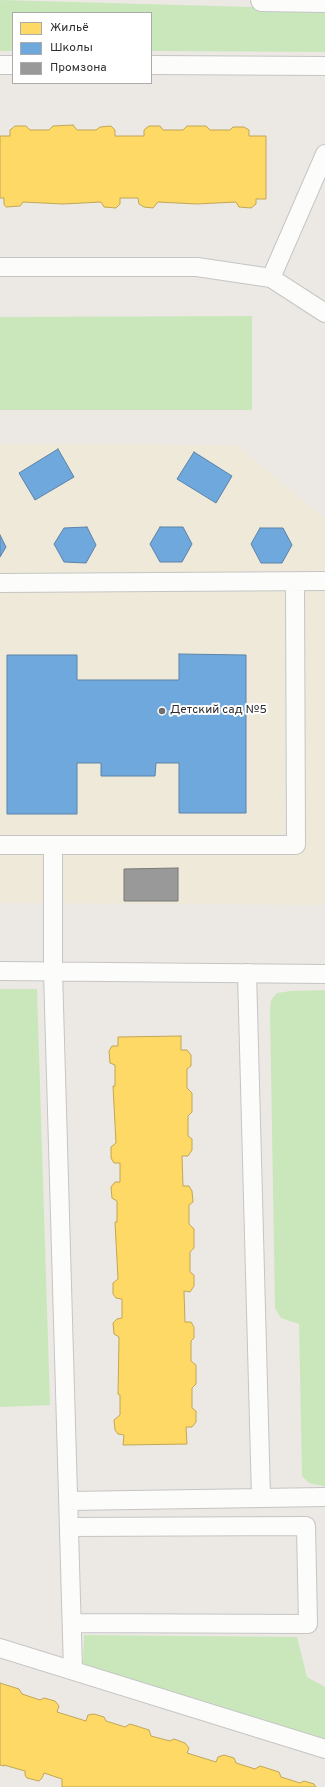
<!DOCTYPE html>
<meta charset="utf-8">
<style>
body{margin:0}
#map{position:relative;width:325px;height:1787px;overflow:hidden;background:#ece9e4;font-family:Overpass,sans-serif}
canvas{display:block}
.legend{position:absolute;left:12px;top:12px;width:140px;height:72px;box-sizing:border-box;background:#fff;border:1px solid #ababab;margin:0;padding:5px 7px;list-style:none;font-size:12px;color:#2e2e2e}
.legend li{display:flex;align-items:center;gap:8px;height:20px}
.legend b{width:20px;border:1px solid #ababab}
</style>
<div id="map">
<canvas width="325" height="1787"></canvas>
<ul class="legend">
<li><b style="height:11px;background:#ffd966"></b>Жильё</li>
<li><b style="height:11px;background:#6fa8dc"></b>Школы</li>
<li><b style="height:11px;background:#999"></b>Промзона</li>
</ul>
</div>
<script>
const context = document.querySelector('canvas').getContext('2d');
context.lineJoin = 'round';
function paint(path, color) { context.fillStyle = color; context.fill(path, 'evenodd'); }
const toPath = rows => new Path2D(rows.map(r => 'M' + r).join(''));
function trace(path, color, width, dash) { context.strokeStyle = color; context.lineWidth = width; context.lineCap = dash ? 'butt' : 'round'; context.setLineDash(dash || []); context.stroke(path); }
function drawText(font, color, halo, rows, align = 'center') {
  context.font = font + ' Overpass,sans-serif'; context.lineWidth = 4; context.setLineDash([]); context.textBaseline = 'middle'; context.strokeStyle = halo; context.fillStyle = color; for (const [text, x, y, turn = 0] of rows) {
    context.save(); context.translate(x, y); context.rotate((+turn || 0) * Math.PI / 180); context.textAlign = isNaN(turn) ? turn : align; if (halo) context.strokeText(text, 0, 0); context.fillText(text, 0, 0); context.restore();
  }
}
const education = toPath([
 [0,444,236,445,325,518,325,905,0,903]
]);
const green = toPath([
 [0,0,325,9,325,52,151,51,151,13,13,13,13,51,0,51],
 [252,316,252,410,0,410,0,317],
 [0,989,37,989,50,1405,0,1407],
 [325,990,325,1486,323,1486,309,1483,302,1476,299,1324,281,1318,275,1308,270,1011,271,1000,277,993,291,991],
 [84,1635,297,1637,307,1677,325,1687,325,1740,83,1665]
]);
const homes = toPath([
 [73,125,77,130,96,130,100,127,111,126,115,130,115,136,144,136,144,130,149,126,160,126,163,130,183,130,187,126,206,126,210,130,230,130,233,127,244,127,249,130,249,136,266,136,266,199,256,199,256,204,251,208,239,207,236,202,197,204,158,202,153,208,144,207,139,204,138,198,120,198,120,204,116,208,104,207,101,202,63,204,23,202,20,206,6,207,4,204,4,198,0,198,0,136,10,136,10,130,15,126,26,126,30,130,49,130,53,126,73,125],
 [181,1036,181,1050,187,1050,191,1055,191,1066,187,1069,187,1088,192,1093,192,1112,188,1116,188,1136,192,1139,192,1150,188,1156,182,1156,183,1186,189,1186,192,1191,193,1202,189,1205,189,1224,194,1229,194,1248,190,1252,190,1272,194,1275,194,1286,190,1292,184,1291,185,1322,191,1322,194,1327,194,1338,191,1341,191,1361,196,1365,196,1384,192,1388,192,1408,196,1411,196,1422,192,1427,186,1427,187,1444,123,1445,124,1435,118,1434,115,1430,114,1420,120,1415,120,1395,118,1394,119,1337,114,1334,113,1323,117,1319,122,1318,122,1299,116,1298,113,1294,113,1283,118,1279,115,1222,117,1222,117,1201,112,1198,111,1187,115,1182,120,1182,120,1163,114,1163,111,1158,111,1147,116,1143,113,1086,115,1086,115,1065,110,1063,109,1051,112,1046,118,1046,118,1037,181,1036],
 [0,1683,19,1689,22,1694,40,1700,44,1698,55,1701,59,1706,57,1712,86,1721,88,1715,94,1714,104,1717,106,1721,125,1727,130,1724,149,1730,151,1736,170,1741,174,1739,185,1743,189,1748,187,1753,216,1762,218,1757,224,1755,234,1758,236,1763,255,1769,260,1766,279,1772,281,1777,300,1783,304,1781,314,1784,316,1787,62,1787,62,1779,44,1773,42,1778,39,1781,27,1778,25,1775,25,1771,4,1765,4,1766,0,1765,0,1683]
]);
const schools = toPath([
 [58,449,74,477,35,500,19,473,58,449],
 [194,452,232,476,216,503,177,479,194,452],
 [87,527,96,545,86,563,64,562,54,544,64,528,87,527],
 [160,527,183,527,192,544,182,562,160,562,150,544,160,527],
 [260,528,283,528,292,545,282,563,261,563,251,544,260,528],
 [0,535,6,547,0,557,0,535],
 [179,654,246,655,246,813,179,813,179,763,156,763,155,776,101,776,101,763,77,763,77,814,7,814,7,655,77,655,77,680,179,680,179,654]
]);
const industry = toPath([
 [178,868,178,901,124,901,124,869,178,868]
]);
const lane = toPath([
 [0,65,13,65],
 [151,65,325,66],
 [0,267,197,267,271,278,325,313],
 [271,278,325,154],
 [0,583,325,581],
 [0,845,53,845,53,971,73,1670],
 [53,845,296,845,295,582],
 [0,971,325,974],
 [247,973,261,1497],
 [69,1501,325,1497],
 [70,1527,306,1526,308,1624,72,1623],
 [0,1648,325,1749]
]);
const secondary = toPath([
 [262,0,325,1]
]);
const markers = [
 [162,711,4,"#706f6e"]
];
const poiNames = [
 ["Детский сад №5",170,711]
];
paint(education, '#efe9d9');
paint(green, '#cae7bc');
paint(homes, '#ffd966');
trace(homes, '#c0a655', 1);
paint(schools, '#6fa8dc');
trace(schools, '#5c83a8', 1);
paint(industry, '#999');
trace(industry, '#797979', 1);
trace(lane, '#c5c5c5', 20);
trace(secondary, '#c5c5c5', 24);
trace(lane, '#fcfcfb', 18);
trace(secondary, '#fcfcfb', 22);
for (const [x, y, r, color] of markers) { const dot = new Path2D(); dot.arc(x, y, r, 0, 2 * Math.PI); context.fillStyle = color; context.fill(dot); trace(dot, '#fff', 1.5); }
drawText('12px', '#2e2e2e', '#fff', poiNames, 'left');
</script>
